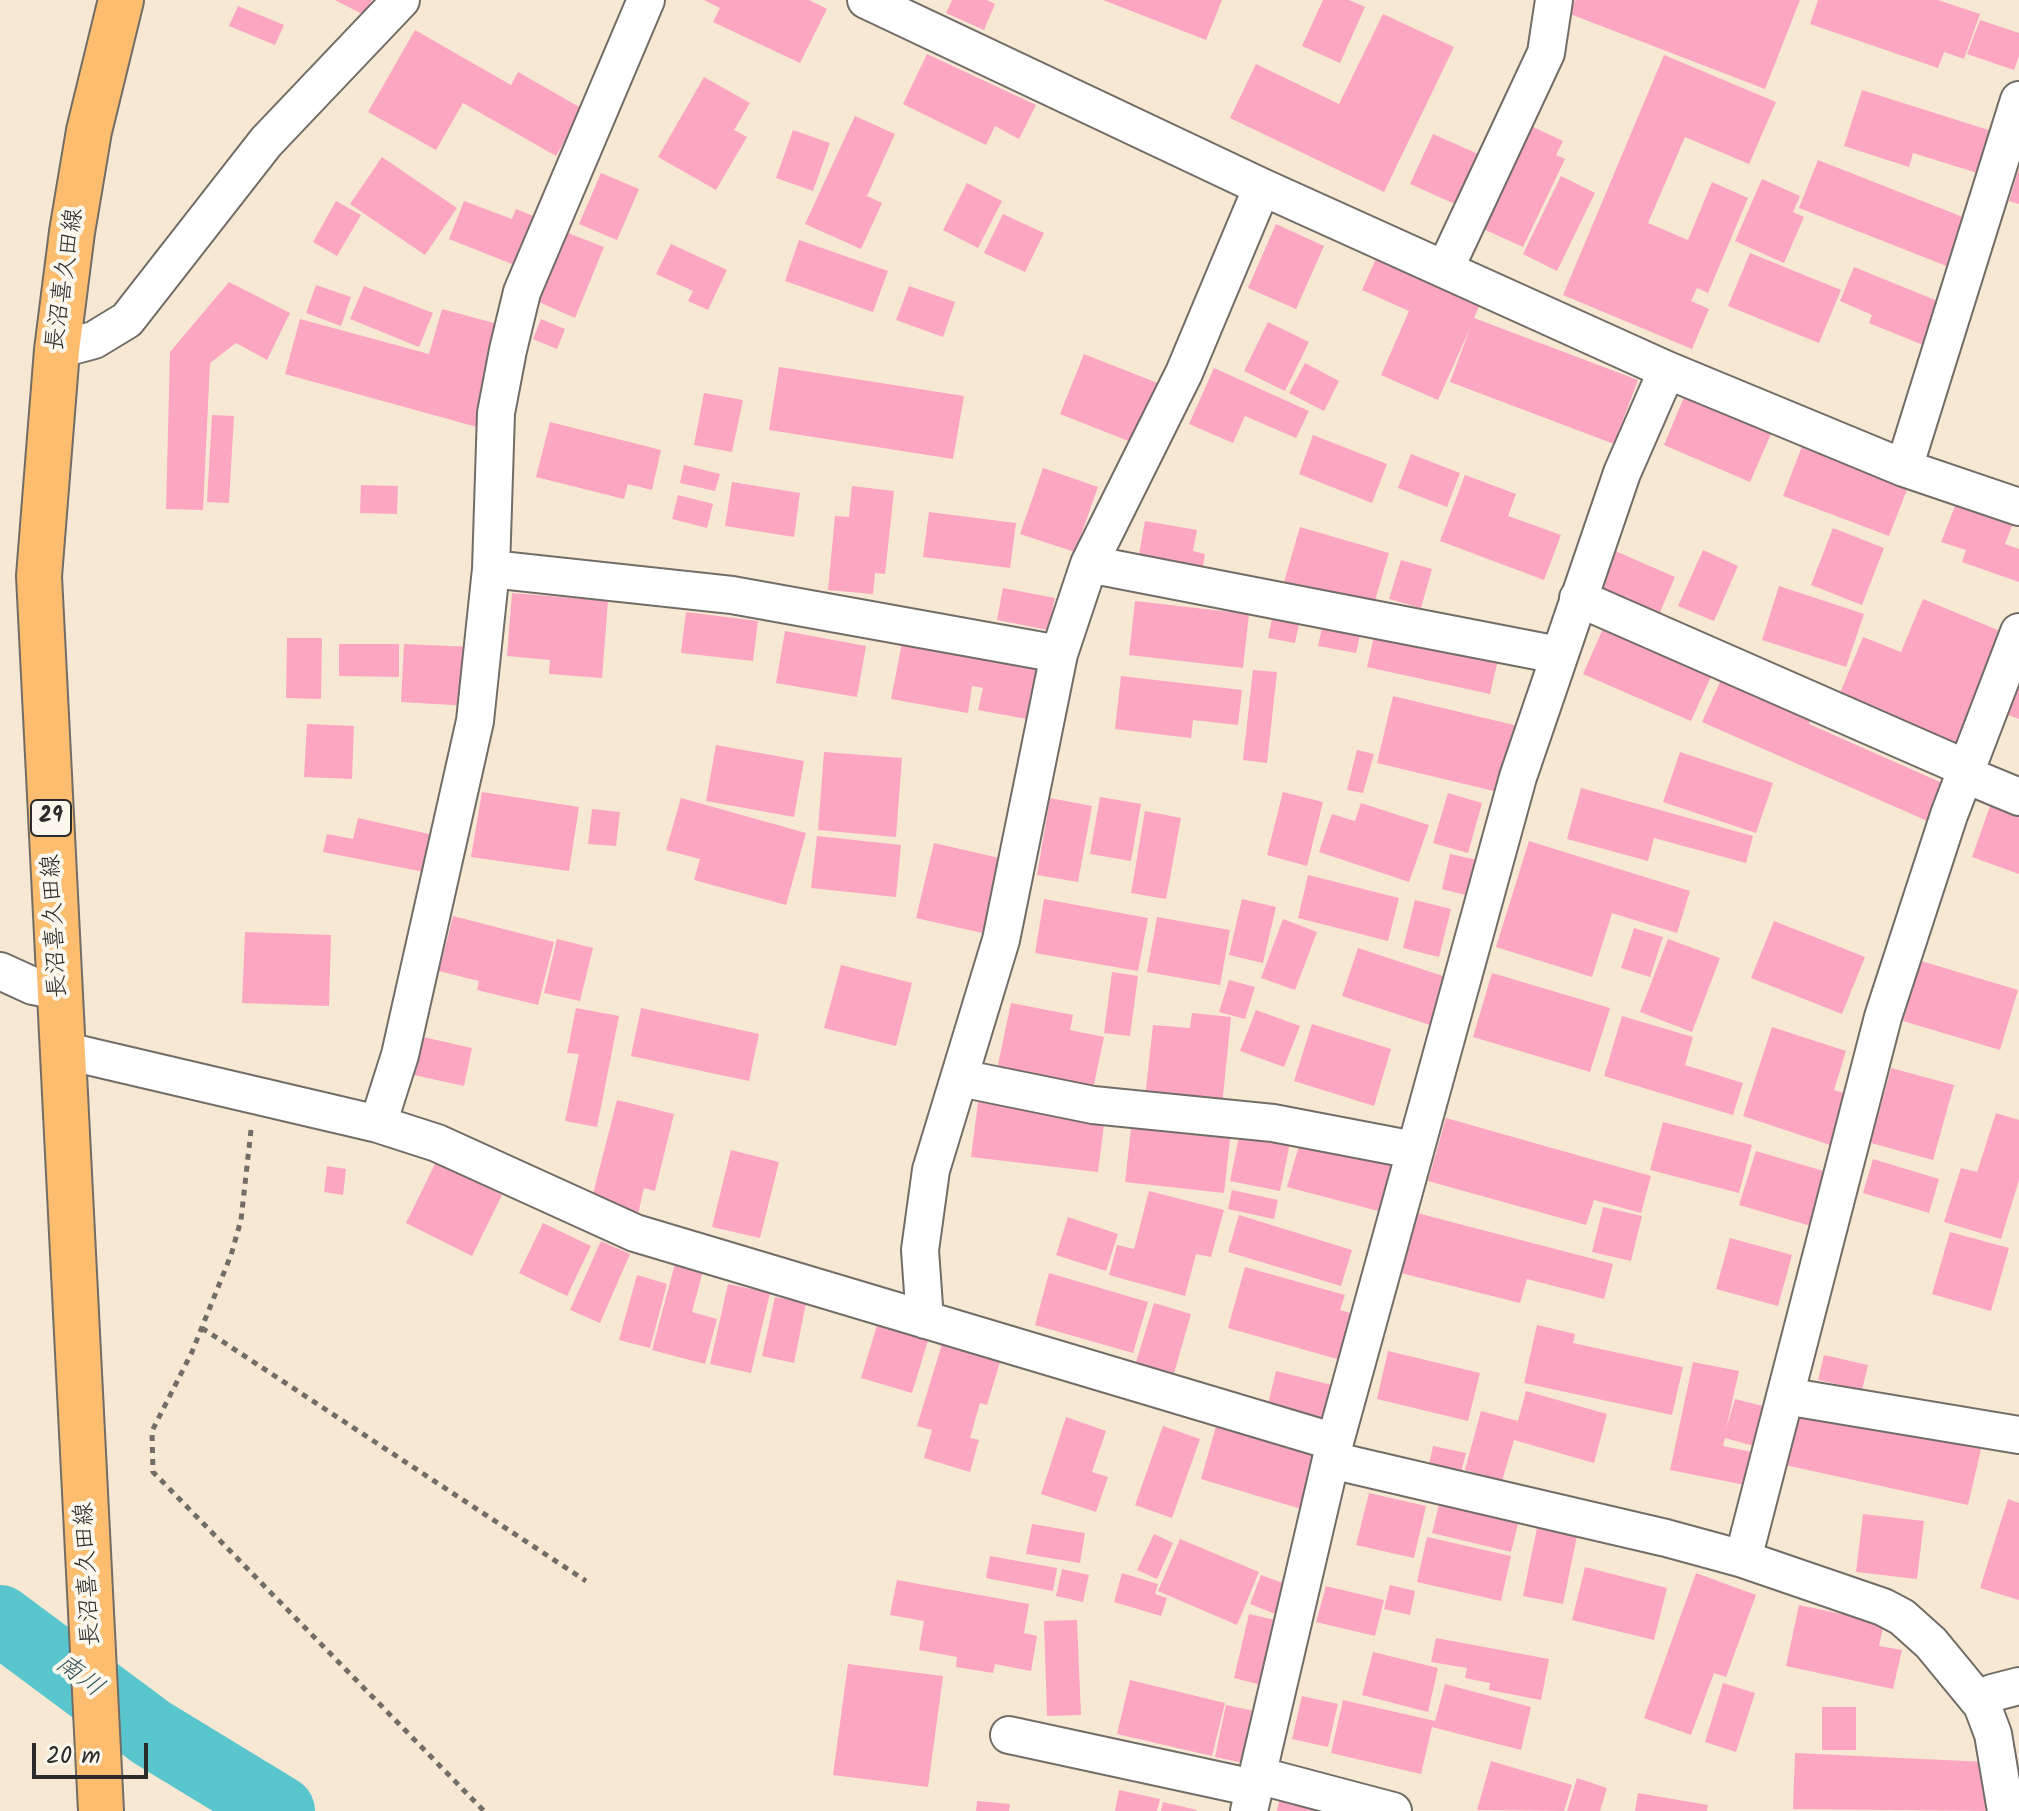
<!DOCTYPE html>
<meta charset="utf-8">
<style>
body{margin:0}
#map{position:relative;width:2019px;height:1811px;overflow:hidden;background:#f6e8d3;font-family:Kalam,sans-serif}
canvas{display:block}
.scale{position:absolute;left:32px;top:1743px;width:116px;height:36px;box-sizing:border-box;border:4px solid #2b2b2b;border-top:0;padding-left:10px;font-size:24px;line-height:28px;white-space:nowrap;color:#2b2b2b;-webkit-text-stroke:6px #fbf7ec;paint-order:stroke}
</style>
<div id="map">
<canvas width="2019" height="1811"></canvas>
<div class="scale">20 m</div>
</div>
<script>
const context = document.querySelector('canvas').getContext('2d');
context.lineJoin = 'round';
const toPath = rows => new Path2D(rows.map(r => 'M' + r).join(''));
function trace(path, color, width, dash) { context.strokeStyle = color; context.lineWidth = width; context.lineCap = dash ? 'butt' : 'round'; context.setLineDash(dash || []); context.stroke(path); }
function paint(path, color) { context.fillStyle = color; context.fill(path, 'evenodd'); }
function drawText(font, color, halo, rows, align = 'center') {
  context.font = font + ' Kalam,"Klee One",sans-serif'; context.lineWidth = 8; context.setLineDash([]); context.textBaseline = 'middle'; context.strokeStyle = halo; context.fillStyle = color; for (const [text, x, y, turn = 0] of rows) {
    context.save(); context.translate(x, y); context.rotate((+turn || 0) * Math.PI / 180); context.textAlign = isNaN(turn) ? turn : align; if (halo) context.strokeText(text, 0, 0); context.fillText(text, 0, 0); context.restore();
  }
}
const river = toPath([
 [0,1620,152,1733,280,1811]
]);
const building = toPath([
 [335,0,372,0,364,15],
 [704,0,809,0,827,9,800,63,713,22,720,8],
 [952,0,987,0,995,4,984,30,946,13],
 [1103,0,1222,0,1206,40],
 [1323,0,1349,0,1365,7,1340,63,1302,46],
 [1575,0,1800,0,1765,89,1570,14],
 [1818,0,1938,0,1980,14,1964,59,1944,52,1938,68,1810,24],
 [238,6,284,25,275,45,229,26],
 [1383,14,1454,47,1384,192,1230,118,1256,64,1339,104],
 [1980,20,2019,33,2019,56,2014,70,1967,54],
 [415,30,511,85,518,72,583,109,556,156,463,103,436,150,368,112],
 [927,54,1036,105,1019,139,995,126,986,145,903,104],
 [1664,55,1776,102,1749,164,1685,137,1648,223,1688,240,1712,182,1748,198,1708,293,1697,288,1691,301,1709,309,1692,349,1563,295],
 [704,77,750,103,734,130,747,137,716,190,658,157],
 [1862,90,1998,133,1984,175,1913,153,1909,167,1844,146],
 [855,116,895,134,867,196,882,203,861,249,805,224],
 [1529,125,1563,141,1556,155,1565,159,1523,247,1481,228],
 [793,130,830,143,813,191,776,178],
 [1433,134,1487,158,1464,208,1410,184],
 [382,157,457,208,425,255,350,204],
 [1818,160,1968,219,1949,267,1799,208],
 [2018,171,2019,171,2019,204,2009,201],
 [601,173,639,189,617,240,579,224],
 [1561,176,1595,193,1557,271,1523,254],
 [1762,179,1800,196,1793,212,1804,217,1784,263,1735,241],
 [967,183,1002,201,978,248,943,230],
 [336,201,361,215,337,256,313,242],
 [464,201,512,219,516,209,546,221,527,270,449,239],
 [1003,214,1044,233,1025,272,984,253],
 [1276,224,1324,246,1296,309,1248,288],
 [568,233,604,247,575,318,539,302],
 [799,240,888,271,873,312,785,281],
 [671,244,727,270,708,310,688,301,693,291,656,274],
 [1379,252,1483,297,1474,318,1638,380,1614,444,1450,382,1471,326,1438,400,1381,375,1409,311,1362,290],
 [1750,253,1841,290,1819,343,1728,306],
 [1854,267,1945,304,1928,347,1869,323,1872,315,1840,301],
 [229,282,290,313,267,360,236,343,210,363,203,510,166,509,170,352],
 [316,285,351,297,341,326,306,313],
 [364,286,433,313,419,347,350,319],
 [909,286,955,302,943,337,896,320],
 [442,309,505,326,477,427,285,374,300,319,429,354],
 [541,319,565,329,557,349,533,339],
 [1268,322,1309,342,1285,391,1244,371],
 [1084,354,1160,384,1136,444,1060,414],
 [1305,363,1339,381,1324,411,1289,393],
 [779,367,964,396,953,459,769,430],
 [1214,368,1309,411,1296,438,1245,416,1233,443,1189,424],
 [704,393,743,400,732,452,694,445],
 [1684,397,1771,434,1750,482,1664,445],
 [212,415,234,416,229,503,207,502],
 [550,422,661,450,652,490,628,484,624,499,536,477],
 [1313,435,1387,464,1372,503,1299,474],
 [1804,441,1910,482,1889,536,1783,496],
 [1411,454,1460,473,1447,507,1398,488],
 [684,465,720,474,715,491,680,483],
 [1043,468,1098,487,1075,552,1020,534],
 [1465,475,1516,494,1508,516,1561,535,1544,580,1440,541],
 [732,482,800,493,794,537,725,526],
 [361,485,398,486,397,514,360,513],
 [852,486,894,491,885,574,875,573,873,594,828,590,835,516,849,517],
 [678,495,713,504,707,528,672,519],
 [1955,506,2012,526,2005,544,2019,549,2019,582,1962,562,1966,550,1941,542],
 [929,512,1016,523,1010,568,923,557],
 [1145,521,1197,530,1193,551,1205,554,1202,572,1138,560],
 [1300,527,1389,553,1373,607,1284,582],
 [1833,528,1884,548,1862,605,1811,585],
 [1613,550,1675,577,1658,617,1595,590],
 [1703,550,1738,566,1714,621,1678,606],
 [1401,560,1432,569,1421,608,1389,599],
 [1779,586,1864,614,1846,667,1762,640],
 [1003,588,1055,598,1048,630,997,620],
 [512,593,608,601,602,678,549,674,550,660,507,656],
 [1923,599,2005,633,1958,747,1838,698,1863,637,1901,652],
 [1135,601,1249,614,1243,668,1129,655],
 [686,612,758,621,753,661,681,653],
 [1273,614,1300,619,1295,643,1268,638],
 [1324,619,1362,626,1356,653,1318,646],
 [1605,624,1713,672,1691,721,1583,674],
 [1376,628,1499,655,1490,694,1367,667],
 [785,631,866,646,857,697,776,683],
 [287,638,322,638,321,699,286,698],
 [902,643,1042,669,1032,720,978,710,983,688,972,686,968,713,891,699],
 [339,644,399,644,399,677,339,676],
 [404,644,472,647,469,706,401,702],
 [1253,670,1277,672,1267,763,1243,760],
 [1724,673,1814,713,1809,724,1949,786,1932,823,1702,722],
 [1121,676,1242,690,1238,725,1193,720,1191,738,1115,729],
 [2019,687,2019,719,2008,715],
 [1393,696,1518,726,1502,793,1377,763],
 [307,724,354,726,352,779,304,777],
 [716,745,804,761,794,817,706,801],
 [1357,750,1374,754,1363,793,1347,790],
 [824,752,902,758,896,837,818,830],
 [1680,752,1773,783,1756,833,1663,802],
 [1581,788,1753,836,1746,863,1654,838,1648,861,1567,839],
 [482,792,579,807,569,871,471,857],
 [1283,792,1323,802,1307,866,1267,855],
 [1448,793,1482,803,1468,853,1433,843],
 [1100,797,1141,804,1131,861,1090,854],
 [681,798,806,833,786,905,694,880,700,859,666,850],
 [1050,798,1092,806,1078,882,1037,875],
 [1361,803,1429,825,1409,882,1319,852,1332,814,1355,821],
 [1990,806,2019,816,2019,874,1972,857],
 [592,809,620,812,616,846,588,844],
 [1145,811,1181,818,1166,899,1131,893],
 [358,818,438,836,429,873,323,852,327,834,353,839],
 [817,836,901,845,896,897,811,888],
 [1529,841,1690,891,1677,933,1612,913,1592,977,1496,947],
 [934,843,1008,860,991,935,916,918],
 [1450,854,1477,860,1469,896,1442,889],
 [1308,875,1399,898,1388,941,1298,918],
 [1044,899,1148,918,1138,971,1035,953],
 [1242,899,1276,907,1263,963,1229,955],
 [1415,900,1451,909,1439,957,1403,948],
 [453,916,554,942,538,1005,477,990,479,981,439,971],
 [1157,917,1230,930,1220,985,1147,972],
 [1283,919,1317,932,1295,990,1261,978],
 [1774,921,1865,957,1842,1014,1751,978],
 [1634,928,1663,937,1650,977,1621,968],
 [245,932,331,935,329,1006,242,1003],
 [557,939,593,948,580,1001,544,993],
 [1668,939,1720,958,1692,1032,1640,1012],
 [1358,948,1449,978,1433,1026,1342,996],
 [1921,961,2018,990,2000,1050,1903,1021],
 [841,965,912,983,896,1046,824,1028],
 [1112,972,1138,976,1130,1036,1104,1033],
 [1492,973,1610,1008,1590,1072,1473,1037],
 [1229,980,1255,987,1245,1019,1219,1012],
 [1011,1003,1073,1015,1070,1030,1104,1037,1092,1094,996,1074],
 [576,1008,619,1016,597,1127,565,1121,579,1054,567,1053],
 [641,1008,759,1034,749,1081,631,1056],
 [1256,1010,1300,1026,1284,1067,1240,1051],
 [1192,1013,1231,1017,1222,1106,1145,1098,1153,1025,1190,1028],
 [1622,1016,1693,1037,1685,1065,1743,1083,1733,1115,1604,1076],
 [1312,1024,1391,1049,1374,1106,1294,1081],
 [1772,1027,1846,1051,1834,1090,1853,1096,1836,1147,1743,1116],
 [423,1037,472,1048,464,1086,414,1075],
 [1891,1068,1954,1085,1933,1160,1871,1143],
 [617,1100,674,1114,655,1191,644,1188,638,1214,591,1202],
 [978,1102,1105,1117,1098,1172,971,1157],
 [1996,1113,2019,1120,2019,1180,2001,1239,1944,1222,1961,1168,1977,1172],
 [1446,1118,1651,1176,1641,1213,1594,1200,1586,1225,1428,1181],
 [1132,1120,1231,1130,1224,1193,1125,1182],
 [1663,1122,1752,1145,1739,1193,1650,1170],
 [1241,1127,1291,1138,1280,1191,1230,1181],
 [1302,1135,1400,1161,1386,1213,1287,1187],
 [731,1150,779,1162,760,1238,712,1227],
 [1756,1151,1827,1172,1811,1226,1739,1205],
 [1873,1159,1939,1179,1929,1213,1863,1193],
 [436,1162,502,1195,472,1256,406,1223],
 [327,1166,346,1169,343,1195,324,1192],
 [1232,1190,1278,1200,1274,1219,1228,1209],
 [1149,1191,1224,1210,1211,1257,1196,1254,1185,1296,1109,1275,1117,1245,1134,1249],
 [1603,1207,1642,1216,1631,1261,1592,1252],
 [1417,1213,1613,1264,1604,1299,1527,1279,1520,1303,1401,1273],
 [1239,1215,1352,1250,1341,1286,1228,1252],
 [1068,1217,1118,1234,1106,1271,1056,1255],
 [543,1223,591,1246,567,1296,519,1273],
 [1950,1232,2009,1248,1991,1311,1932,1294],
 [1730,1238,1792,1255,1778,1306,1716,1289],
 [601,1241,630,1254,600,1323,570,1310],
 [676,1260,704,1267,692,1312,717,1319,705,1364,652,1350],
 [1245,1267,1345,1295,1340,1310,1357,1315,1344,1361,1228,1328],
 [1049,1273,1148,1302,1133,1353,1035,1325],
 [637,1275,667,1284,650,1348,619,1340],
 [728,1284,770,1293,751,1373,710,1364],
 [775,1297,806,1303,794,1363,762,1356],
 [1154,1303,1191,1314,1172,1380,1134,1369],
 [878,1322,929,1337,912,1393,861,1378],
 [1537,1325,1575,1334,1573,1343,1683,1367,1672,1415,1524,1383],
 [942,1344,1000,1362,987,1405,980,1403,970,1438,979,1440,970,1472,924,1458,932,1430,917,1426],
 [1388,1351,1480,1373,1468,1421,1377,1399],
 [1824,1355,1868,1365,1862,1390,1818,1380],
 [1693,1362,1739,1371,1726,1429,1735,1399,1771,1408,1761,1448,1725,1438,1723,1446,1757,1453,1750,1486,1670,1470],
 [1276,1371,1340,1387,1331,1423,1267,1408],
 [1526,1391,1607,1414,1594,1463,1514,1440,1502,1481,1465,1470,1481,1411,1518,1421],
 [1798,1408,1981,1449,1968,1505,1785,1465],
 [1066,1417,1106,1431,1092,1472,1108,1477,1096,1512,1041,1494],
 [1217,1423,1325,1455,1308,1511,1201,1479],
 [1163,1426,1200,1439,1172,1518,1135,1505],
 [1433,1446,1466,1453,1460,1476,1428,1469],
 [1369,1493,1426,1506,1414,1558,1356,1545],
 [2008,1499,2019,1503,2019,1600,1980,1588],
 [1440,1501,1519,1520,1511,1552,1432,1533],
 [1863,1514,1924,1521,1917,1579,1856,1572],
 [1538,1523,1578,1531,1563,1604,1523,1596],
 [1032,1524,1085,1533,1080,1563,1026,1554],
 [1154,1534,1173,1543,1157,1579,1137,1570],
 [1427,1537,1511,1556,1501,1601,1417,1582],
 [1180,1539,1259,1572,1237,1625,1158,1591],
 [990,1556,1057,1568,1053,1591,986,1578],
 [1585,1567,1667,1588,1654,1640,1572,1620],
 [1062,1569,1089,1575,1083,1602,1056,1596],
 [1122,1573,1158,1584,1155,1594,1167,1598,1161,1616,1114,1602],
 [1696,1573,1756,1595,1726,1677,1714,1673,1691,1735,1644,1718],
 [1261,1575,1294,1587,1283,1617,1250,1604],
 [897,1580,1029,1604,1024,1633,1037,1636,1031,1671,995,1664,993,1673,956,1667,957,1657,919,1650,924,1621,890,1615],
 [1390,1585,1415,1591,1410,1615,1384,1609],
 [1326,1586,1384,1600,1375,1636,1316,1622],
 [1799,1605,1884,1623,1879,1646,1902,1650,1893,1689,1786,1666],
 [1249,1614,1280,1621,1265,1686,1234,1678],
 [1077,1620,1081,1715,1047,1716,1044,1621],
 [1436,1638,1549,1659,1541,1700,1489,1690,1490,1683,1465,1678,1467,1668,1431,1662],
 [1373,1652,1438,1668,1428,1712,1362,1695],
 [848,1664,943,1676,928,1787,833,1775],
 [1130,1680,1225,1703,1212,1756,1117,1734],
 [1723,1683,1755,1693,1736,1752,1705,1742],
 [1445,1684,1531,1707,1521,1750,1432,1727,1421,1774,1331,1753,1343,1700,1435,1721],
 [1302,1696,1338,1704,1328,1747,1292,1739],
 [1226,1705,1259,1712,1248,1764,1215,1757],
 [1822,1707,1856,1707,1856,1750,1822,1750],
 [1795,1753,1987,1762,1985,1811,1793,1809],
 [1491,1761,1572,1785,1564,1811,1477,1810],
 [1577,1778,1607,1788,1600,1811,1567,1811],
 [1119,1790,1160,1799,1157,1811,1115,1811],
 [1638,1793,1708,1805,1707,1811,1635,1811],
 [1280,1796,1335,1811,1277,1811],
 [977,1801,1010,1804,1009,1811,976,1811],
 [1163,1802,1197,1810,1196,1811,1161,1811]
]);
const path = toPath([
 [251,1130,241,1220,231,1255,192,1352,152,1431,153,1472,484,1811],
 [202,1328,586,1581]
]);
const street = toPath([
 [866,0,1262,187,1667,370,1904,468,2019,507],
 [1445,269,1546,53,1554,0],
 [57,350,94,340,127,320,266,142,401,0],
 [1904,468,2019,100],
 [1089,564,1558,655],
 [491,569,732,595,1059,654],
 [1578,598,1961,766,1971,777,2019,797],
 [0,971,33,986,60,991],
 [62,1050,378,1124,437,1143,635,1233,1335,1442],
 [960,1078,1093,1105,1273,1123,1414,1150],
 [378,1124,400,1055,475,721,491,569,496,413,508,350,522,292,646,0],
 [925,1320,920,1250,931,1170,1001,940,1059,654,1089,564,1184,373,1262,187],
 [1785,1396,2019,1435],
 [1331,1460,1666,1538,1743,1559,1883,1607,1902,1617,1931,1643,1982,1705,1993,1734,2006,1811],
 [1743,1559,1883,1017,1949,815,2019,632],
 [1982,1705,1992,1693,2019,1686],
 [1009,1735,1254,1788],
 [1257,1775,1393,1811],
 [1249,1811,1335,1442,1518,777,1622,473,1667,370]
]);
const primary = toPath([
 [101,1811,39,576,57,350,72,232,89,131,121,0]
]);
const shields = [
 [51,818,40]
];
const shieldNames = [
 ["29",51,818]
];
const streetNames = [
 ["長沼喜久田線",67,280,-82],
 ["長沼喜久田線",57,926,-93],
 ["長沼喜久田線",90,1574,-93]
];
const waterNames = [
 ["南川",78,1678,37]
];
trace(river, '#59c6ce', 70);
paint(building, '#fca6c2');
trace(street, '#726d66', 40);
trace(primary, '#726d66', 48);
trace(path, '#726d66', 5, [6, 6]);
trace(street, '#fff', 36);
trace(primary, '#fcbd6f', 44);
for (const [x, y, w] of shields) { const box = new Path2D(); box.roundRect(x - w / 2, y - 18, w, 36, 6); context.fillStyle = '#fbf7ec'; context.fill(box); trace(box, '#2b2b2b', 2); }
drawText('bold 22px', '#2b2b2b', null, shieldNames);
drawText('24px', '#2b2b2b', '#fbf7ec', streetNames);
drawText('italic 26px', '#395a5c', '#fbf7ec', waterNames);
</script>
